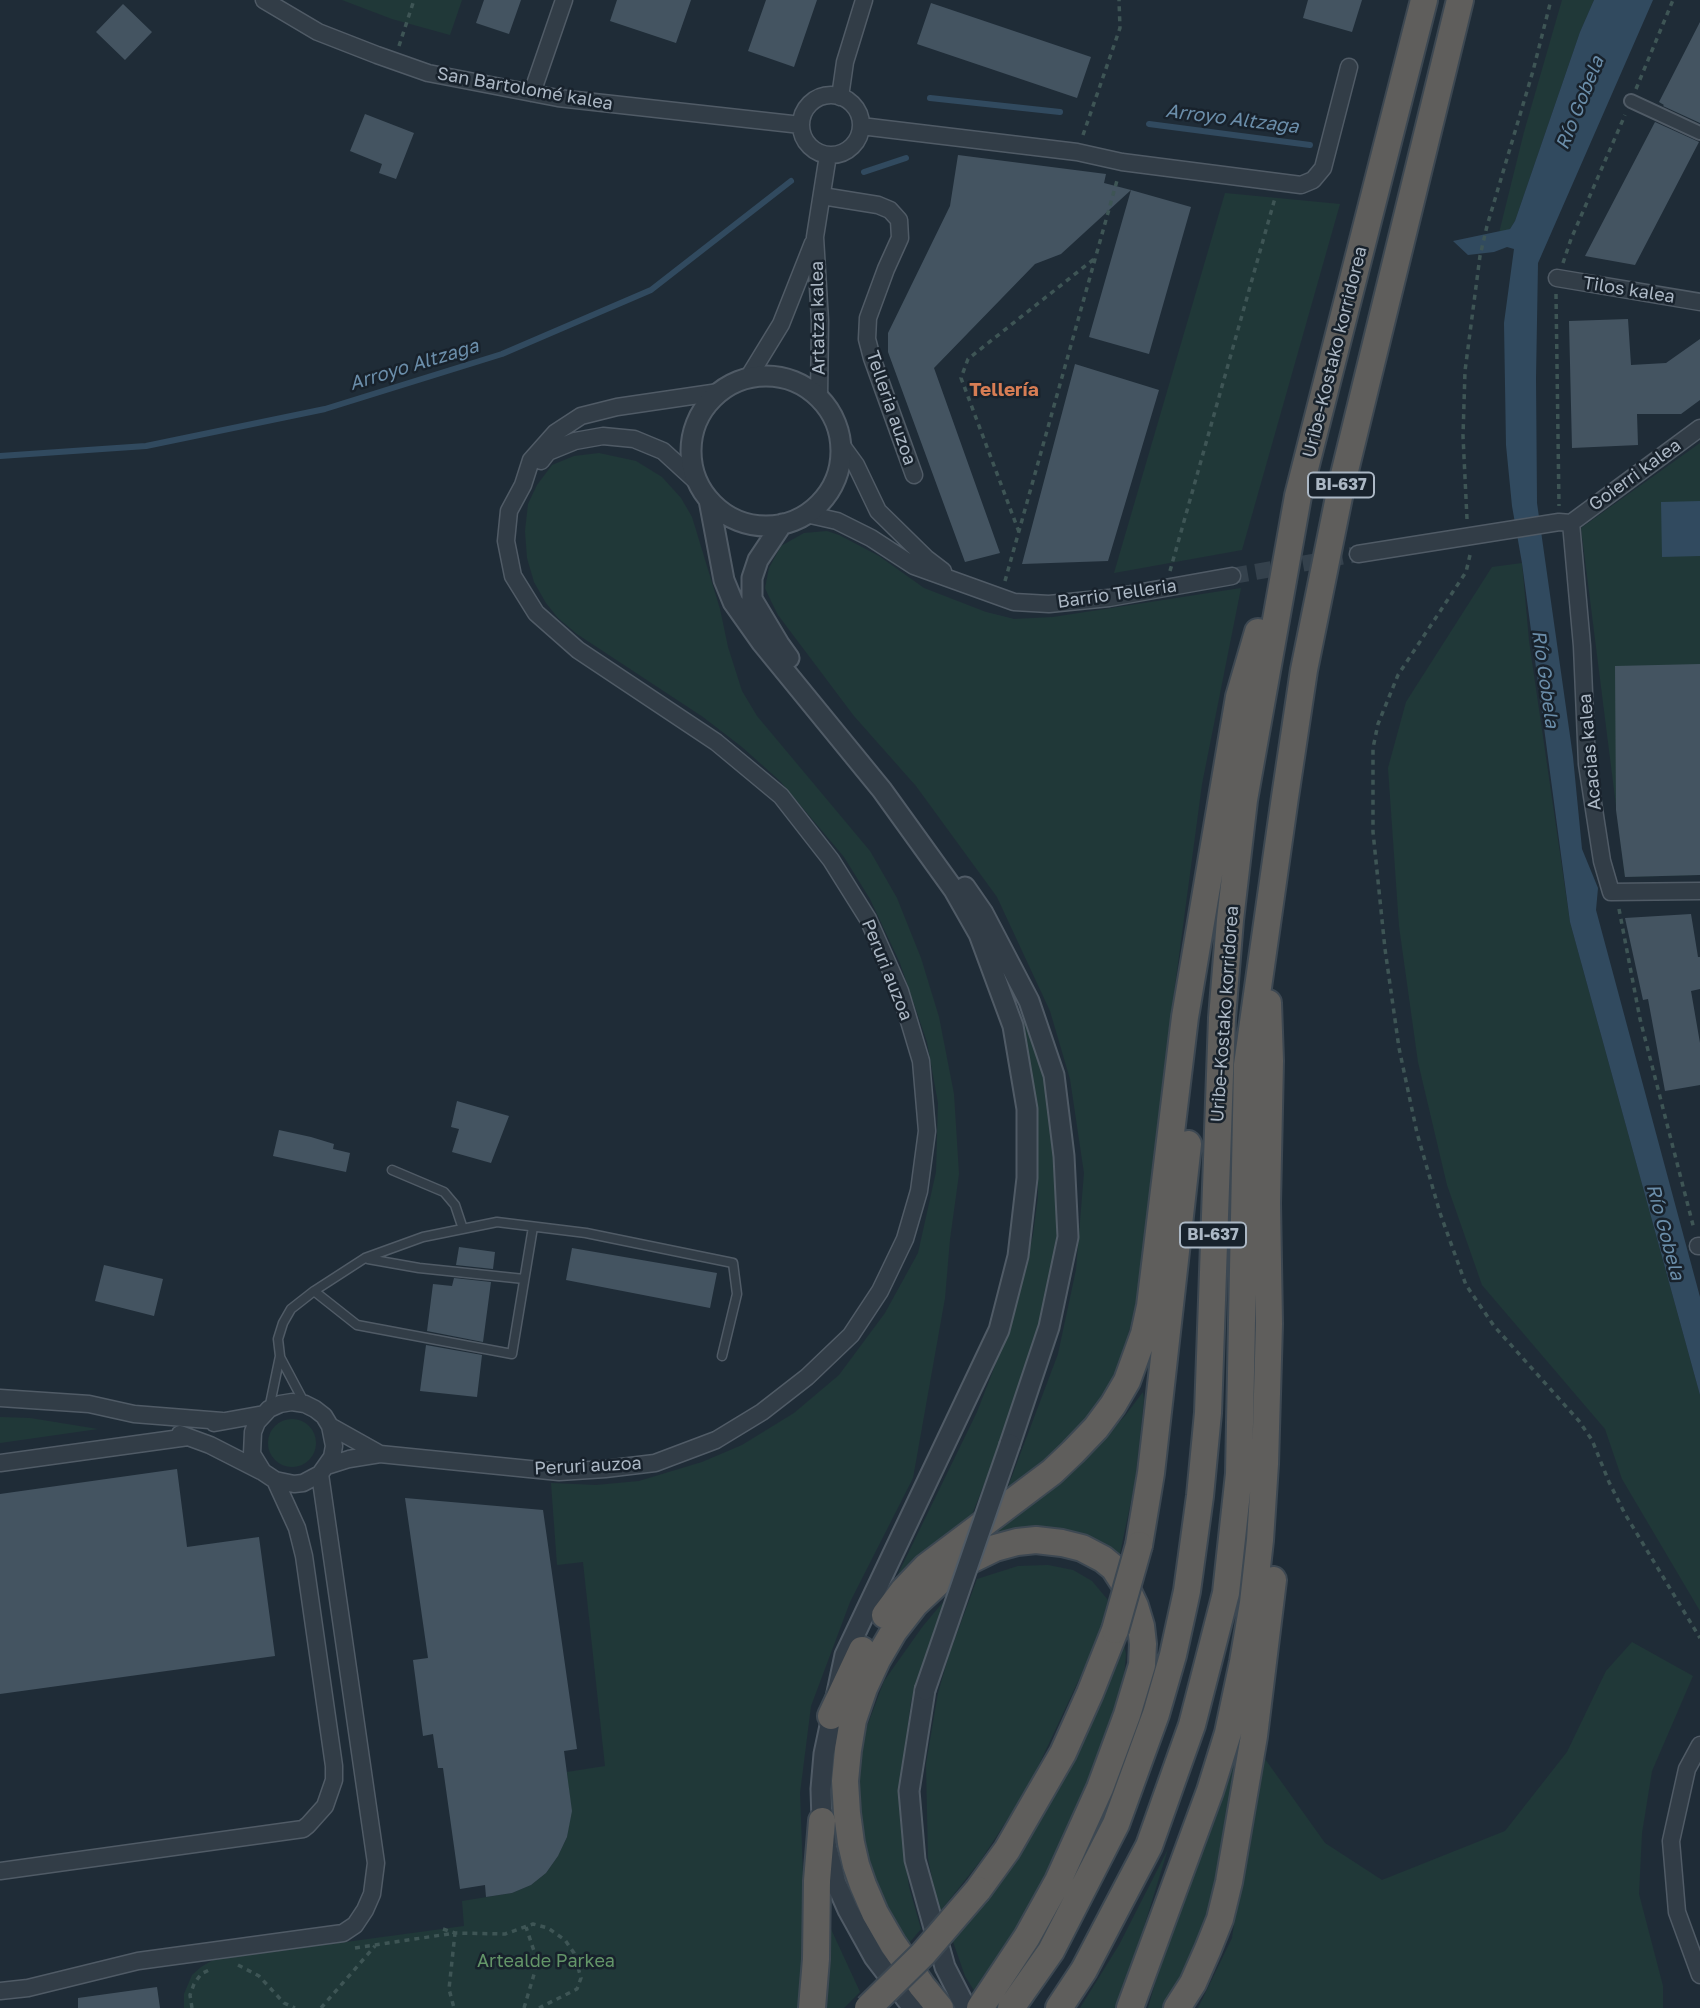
<!DOCTYPE html>
<meta charset="utf-8">
<style>
body{margin:0}
canvas{display:block;background:#1f2c37}
</style>
<canvas width="1700" height="2008"></canvas>
<script>
const context = document.querySelector('canvas').getContext('2d');
context.lineJoin = 'round';
function paint(path, color) { context.fillStyle = color; context.fill(path, 'evenodd'); }
const toPath = rows => new Path2D(rows.map(r => 'M' + r).join(''));
function trace(path, color, width, dash) { context.strokeStyle = color; context.lineWidth = width; context.lineCap = dash ? 'butt' : 'round'; context.setLineDash(dash || []); context.stroke(path); }
function drawText(font, color, halo, rows, align = 'center') {
  context.font = font + ' "Golos Text",sans-serif'; context.lineWidth = 5; context.setLineDash([]); context.textBaseline = 'middle'; context.strokeStyle = halo; context.fillStyle = color; for (const [text, x, y, turn = 0] of rows) {
    context.save(); context.translate(x, y); context.rotate((+turn || 0) * Math.PI / 180); context.textAlign = isNaN(turn) ? turn : align; if (halo) context.strokeText(text, 0, 0); context.fillText(text, 0, 0); context.restore();
  }
}
const green = toPath([
 [342,0,462,0,450,35,392,19],
 [1562,0,1594,0,1580,32,1515,221,1510,229,1499,233,1524,132],
 [1225,193,1340,204,1242,550,1114,573],
 [1700,443,1700,875,1625,877,1581,528],
 [599,453,636,461,662,477,681,498,692,517,720,609,728,647,742,691,757,716,870,851,897,898,921,958,939,1017,954,1094,959,1174,950,1239,945,1298,913,1478,850,1602,811,1706,800,1793,803,1877,803,1981,799,2008,184,2008,184,1994,192,1975,201,1967,213,1960,464,1926,462,1901,512,1893,531,1885,546,1873,558,1856,567,1837,571,1811,567,1772,605,1766,583,1562,557,1565,551,1483,596,1485,639,1481,702,1462,742,1445,794,1413,839,1375,885,1313,918,1253,936,1172,938,1103,927,1042,900,963,870,899,844,857,780,781,742,747,703,717,577,634,558,618,546,603,534,582,527,558,525,531,528,504,537,485,552,465,574,456],
 [827,531,839,535,879,556,924,588,986,612,1014,619,1053,617,1241,588,1202,784,1168,1038,1136,1305,1119,1368,1098,1410,1060,1449,1006,1492,1058,1354,1076,1270,1084,1173,1070,1079,1050,1011,997,897,916,786,854,716,778,615,771,601,765,588,769,568,781,546,804,533],
 [1522,563,1529,641,1570,922,1700,1395,1700,1611,1622,1479,1605,1429,1482,1285,1447,1185,1418,1062,1399,926,1388,768,1406,702,1492,567],
 [1021,1015,1047,1082,1060,1174,1060,1234,1038,1336,1006,1428,970,1520,898,1574,977,1412,1012,1322,1033,1235,1038,1197,1038,1123],
 [1143,1392,1144,1400,1135,1482,1118,1563,1099,1547,991,1547,992,1535,1036,1500,1088,1455,1124,1417],
 [0,1417,30,1418,98,1429,0,1443],
 '268 1443a24 24 0 1 1 48 0a24 24 0 1 1-48 0Z',
 [1048,1565,1073,1570,1092,1581,1108,1600,1097,1641,1028,1788,981,1860,939,1913,928,1858,926,1764,938,1693,949,1655,977,1579,1018,1566],
 [944,1601,911,1701,902,1774,901,1828,909,1887,921,1929,904,1949,856,1838,853,1784,860,1745,884,1681,923,1626],
 [1122,1636,1126,1654,1122,1700,1089,1793,1035,1907,975,1992,965,1976,951,1936],
 [1632,1642,1693,1676,1652,1771,1642,1833,1639,1894,1663,1986,1663,2008,1198,2008,1232,1938,1260,1752,1325,1843,1382,1880,1505,1831,1567,1752,1606,1671],
 [1246,1721,1207,1930,1166,2008,1148,2008,1156,1980],
 [1168,1849,1119,2008,1080,2008,1119,1945],
 [830,1927,860,1992,844,2008,822,2008]
]);
const water = toPath([
 [1594,0,1653,0,1538,263,1536,378,1537,503,1573,757,1582,849,1598,888,1596,910,1700,1297,1700,1395,1570,922,1522,563,1512,506,1506,445,1504,323,1514,249,1507,247,1494,252,1468,255,1453,241,1510,229,1515,221,1580,32],
 [1700,501,1700,556,1662,557,1661,502]
]);
const stream = toPath([
 [930,98,1060,112],
 [1149,124,1310,145],
 [864,172,906,158],
 [0,456,146,446,325,409,502,354,651,290,791,181]
]);
const building = toPath([
 [484,0,521,0,509,34,476,23],
 [617,0,691,0,676,43,610,21],
 [766,0,817,0,794,67,748,51],
 [1308,0,1362,0,1352,32,1303,18],
 [931,3,1091,57,1077,98,917,44],
 [123,4,152,32,125,60,96,32],
 [1700,22,1700,123,1663,106,1664,105,1659,102],
 [365,114,414,133,396,179,379,173,382,164,350,151],
 [1655,122,1699,142,1635,265,1585,256],
 [958,155,1106,174,1104,183,1131,190,1061,254,1035,264,934,368,1000,553,965,562,888,352,888,333,950,206],
 [1131,190,1191,207,1149,354,1089,337],
 [1628,319,1631,365,1666,363,1700,339,1700,400,1681,414,1637,414,1638,445,1572,448,1569,321],
 [1075,364,1159,390,1108,561,1022,564],
 [1700,664,1700,875,1625,877,1616,810,1615,666],
 [1691,914,1698,957,1700,957,1700,989,1691,991,1700,1043,1700,1085,1665,1091,1648,999,1643,1000,1625,918],
 [457,1101,509,1116,491,1163,452,1152,459,1129,451,1127],
 [279,1130,311,1137,334,1144,333,1149,350,1153,346,1172,273,1156],
 [459,1247,495,1252,493,1269,456,1265],
 [572,1248,717,1273,710,1308,566,1280],
 [104,1265,163,1279,154,1316,95,1301],
 [454,1278,491,1282,483,1342,427,1331,433,1284,452,1286],
 [426,1345,482,1355,477,1397,420,1391],
 [177,1469,187,1547,259,1537,275,1656,0,1694,0,1494],
 [405,1498,543,1510,577,1749,564,1751,572,1811,567,1837,558,1856,546,1873,531,1885,512,1893,486,1897,485,1885,460,1889,443,1768,438,1768,433,1734,423,1736,413,1660,428,1658],
 [157,1987,160,2008,78,2008,78,1998]
]);
const minorTunnel = toPath([
 [1232,576,1358,554]
]);
const path = toPath([
 [399,46,414,0],
 [1636,89,1673,0],
 [1083,135,1120,28,1119,0],
 [1563,263,1571,239,1625,115],
 [1556,294,1559,506],
 [1467,519,1463,436,1465,371,1480,256,1487,226,1533,71,1551,0],
 [1019,532,961,378,968,359,1094,259],
 [1470,555,1466,572,1398,675,1378,724,1373,748,1373,832,1385,949,1399,1048,1417,1133,1440,1213,1466,1285,1494,1326,1579,1421,1592,1440,1609,1482,1625,1514,1700,1638],
 [1170,571,1275,198],
 [1005,581,1118,177],
 [1619,909,1640,1019,1694,1229],
 [443,1929,455,1933,505,1934,533,1924,548,1928,565,1940,574,1953,581,1978,577,1989,539,2008],
 [355,1948,455,1933,449,1989,454,2008],
 [238,1965,259,1976,284,2003,295,2008],
 [192,2008,190,1995,194,1984,201,1974,209,1970],
 [321,2008,375,1946],
 [524,2008,535,1971,535,1954,526,1927]
]);
const service = toPath([
 [392,1170,444,1192,455,1205,463,1229],
 [368,1259,419,1268,524,1279],
 [314,1291,357,1325,512,1354,533,1227],
 [280,1357,305,1404],
 [269,1409,280,1356,278,1339,283,1323,291,1309,314,1291,365,1258,423,1237,497,1222,586,1233,733,1263,737,1294,722,1356]
]);
const pedestrian = toPath([
 [1631,101,1700,133]
]);
const minor = toPath([
 [264,0,318,32,377,55,428,73,558,98,801,125],
 [532,93,564,0],
 '801 125a30 30 0 1 1 60 0a30 30 0 1 1-60 0Z',
 [840,97,845,62,864,0],
 [861,126,1077,152,1122,162,1301,185,1313,180,1323,168,1349,67],
 [822,196,878,205,890,210,899,220,900,238,886,269,868,318,867,339,872,358,914,475],
 [1557,278,1700,302],
 [748,378,781,324,813,243],
 [819,398,820,321,815,237,828,155],
 [840,443,856,465,878,511,926,558,943,571],
 [541,461,548,452,575,441,603,436,634,439,663,451,698,483],
 [806,514,837,521,871,538,914,566,1014,602,1049,604,1109,598,1232,576],
 [1571,523,1582,646,1587,764,1602,861,1611,892,1700,891],
 [1571,523,1700,428],
 [1358,554,1559,522,1571,523],
 [1698,1246,1700,1246],
 [0,1398,89,1404,134,1414,222,1421],
 [214,1423,264,1414],
 [330,1426,334,1446,332,1457,320,1474,303,1483,294,1484,275,1480,263,1472,252,1454,253,1432,257,1422,269,1409,280,1404,292,1402,305,1404,315,1409,324,1416,330,1426,380,1454],
 [180,1434,210,1445,261,1471],
 [0,1463,188,1437],
 [327,1466,349,1459,380,1454,559,1472,605,1469,655,1463,716,1440,762,1412,807,1377,851,1335,880,1291,905,1239,919,1191,927,1131,921,1061,900,991,868,919,831,860,781,796,716,742,578,650,536,613,513,576,506,541,509,511,523,485,531,460,555,433,581,416,617,407,719,392],
 [1700,1745,1687,1769,1671,1841,1677,1912,1700,1975],
 [0,1871,303,1829,308,1825,325,1806,334,1780,334,1766,304,1556,297,1528,275,1480],
 [0,1991,28,1988,138,1961,343,1933,355,1925,365,1910,372,1894,376,1863,320,1474]
]);
const tertiary = toPath([
 '691 451a75 75 0 1 1 150 0a75 75 0 1 1-150 0Z',
 [709,500,724,580,733,602,762,643,882,790,954,890,979,934,1013,1026,1027,1109,1027,1178,1018,1256,999,1330,845,1655,824,1754,821,1789,822,1821,827,1848,836,1883,848,1910,874,1957,913,2008],
 [782,524,758,560,752,578,752,599,779,644,789,658],
 [965,887,983,913,1029,1001,1054,1075,1064,1156,1068,1237,1049,1327,1010,1444],
 [925,1690,909,1791,915,1860,945,1967,966,2008]
]);
const trunk = toPath([
 [1238,713,1239,697,1258,632],
 [1139,1545,1151,1473,1160,1394,1188,1144],
 [885,1615,903,1591,926,1567,1052,1472,1073,1452,1096,1428,1113,1405,1127,1381,1144,1334,1150,1306,1185,1017,1239,697],
 [831,1716,862,1650],
 [978,1890,1007,1850,1063,1753,1090,1693,1115,1630],
 [812,2008,816,1959,817,1881,822,1821],
 [940,2008,922,1986,893,1944,875,1913,863,1885,856,1865,851,1843,847,1813,845,1781,848,1750,853,1720,864,1688,877,1660,894,1631,915,1604,944,1577,960,1565,995,1548,1017,1542,1036,1540,1062,1543,1082,1548,1103,1559,1114,1568,1125,1585,1135,1606,1141,1626,1143,1644,1142,1665,1127,1715,1100,1788,1058,1881,1027,1937,980,2008],
 [1011,2008,1051,1951,1116,1824,1156,1714,1173,1655,1187,1591,1200,1496,1208,1413,1222,1018,1230,920,1244,800,1298,496,1424,0],
 [1059,2008,1084,1970,1149,1846,1192,1725,1226,1593,1239,1474,1247,1065,1285,797,1304,670,1341,487,1460,0],
 [1130,2008,1210,1791,1228,1733,1243,1662,1253,1603,1260,1540,1265,1464,1269,1324,1267,1203,1270,1061,1268,1003],
 [1177,2008,1193,1983,1208,1949,1220,1919,1229,1882,1254,1736,1273,1580]
]);
const tertiaryBridge = toPath([
 [925,1690,1010,1444]
]);
const trunkBridge = toPath([
 [1115,1630,1139,1545],
 [868,2008,923,1954,978,1890]
]);
const shields = [
 [1341,485,66],
 [1213,1235,66]
];
const shieldNames = [
 ["BI-637",1341,485],
 ["BI-637",1213,1235]
];
const streetNames = [
 ["San Bartolomé kalea",525,89,10],
 ["Tilos kalea",1629,290,9],
 ["Artatza kalea",818,318,-91],
 ["Uribe-Kostako korridorea",1335,352,-76],
 ["Telleria auzoa",891,408,71],
 ["Goierri kalea",1635,475,-36],
 ["Barrio Telleria",1117,594,-8],
 ["Acacias kalea",1590,752,-95],
 ["Peruri auzoa",887,970,68],
 ["Uribe-Kostako korridorea",1225,1014,-86],
 ["Peruri auzoa",588,1466,-3]
];
const parkNames = [
 ["Artealde Parkea",546,1961]
];
const waterNames = [
 ["Río Gobela",1580,103,-68],
 ["Arroyo Altzaga",1232,119,7],
 ["Arroyo Altzaga",414,365,-17],
 ["Río Gobela",1545,679,82],
 ["Río Gobela",1665,1232,75]
];
const neighbourhoodNames = [
 ["Tellería",1004,390]
];
paint(green, '#203838');
paint(water, '#314a5f');
trace(stream, '#314a5f', 6);
paint(building, '#445461');
trace(minorTunnel, '#34414c', 16, [16, 8]);
trace(service, '#505b66', 11);
trace(pedestrian, '#505b66', 16);
trace(minor, '#505b66', 19);
trace(tertiary, '#505b66', 23);
trace(trunk, '#3d4852', 30);
trace(path, '#3e5555', 3.5, [5, 5]);
trace(service, '#323d47', 8);
trace(pedestrian, '#323d47', 12);
trace(minor, '#323d47', 16);
trace(tertiary, '#323d47', 19);
trace(trunk, '#5f5e5c', 26);
trace(tertiaryBridge, '#505b66', 23, []);
trace(trunkBridge, '#3d4852', 30, []);
trace(tertiaryBridge, '#323d47', 19);
trace(trunkBridge, '#5f5e5c', 26);
for (const [x, y, w] of shields) { const box = new Path2D(); box.roundRect(x - w / 2, y - 12.5, w, 25, 5); context.fillStyle = '#18222c'; context.fill(box); trace(box, '#acb8c5', 2); }
drawText('bold 16px', '#acb8c5', null, shieldNames);
drawText('18px', '#acb8c5', '#18222c', streetNames);
drawText('18px', '#639568', '#18222c', parkNames);
drawText('italic 19px', '#6b8eaa', '#18222c', waterNames);
drawText('bold 19px', '#d77d54', '#18222c', neighbourhoodNames);
</script>
